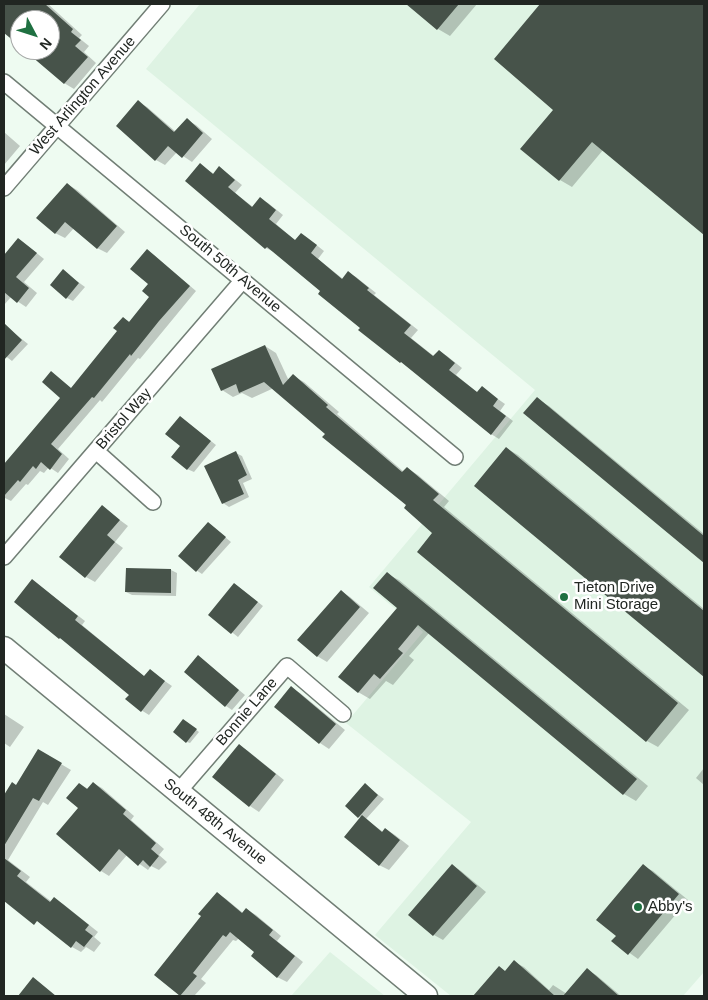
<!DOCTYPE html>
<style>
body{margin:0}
#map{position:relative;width:708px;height:1000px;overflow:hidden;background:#eefbf1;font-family:Arial,sans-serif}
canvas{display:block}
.frame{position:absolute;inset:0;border:5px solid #212622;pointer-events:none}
.north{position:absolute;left:10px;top:10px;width:50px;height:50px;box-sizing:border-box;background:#fff;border:1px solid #a6a8a7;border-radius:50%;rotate:130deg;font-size:14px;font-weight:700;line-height:20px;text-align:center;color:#212622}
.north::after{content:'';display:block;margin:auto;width:18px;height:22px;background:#1f7041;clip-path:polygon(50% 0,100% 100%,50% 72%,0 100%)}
</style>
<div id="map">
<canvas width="708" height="1000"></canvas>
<div class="frame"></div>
<div class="north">N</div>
</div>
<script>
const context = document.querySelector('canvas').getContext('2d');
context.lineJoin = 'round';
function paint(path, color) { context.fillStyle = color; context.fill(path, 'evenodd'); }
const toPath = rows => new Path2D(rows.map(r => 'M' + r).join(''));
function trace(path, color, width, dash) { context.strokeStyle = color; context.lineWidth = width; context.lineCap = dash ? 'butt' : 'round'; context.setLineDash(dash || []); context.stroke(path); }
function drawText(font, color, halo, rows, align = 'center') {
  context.font = font + ' Arial,sans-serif'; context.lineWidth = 5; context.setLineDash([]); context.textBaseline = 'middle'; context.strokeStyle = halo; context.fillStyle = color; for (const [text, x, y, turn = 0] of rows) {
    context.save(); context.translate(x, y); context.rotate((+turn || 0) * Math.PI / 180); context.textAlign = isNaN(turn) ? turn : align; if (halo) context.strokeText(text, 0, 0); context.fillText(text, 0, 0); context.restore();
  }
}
const built = toPath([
 [200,4,704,4,704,972,683,996,451,996,375,935,471,822,346,723,423,632,369,587,535,390,146,69],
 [330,952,385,996,291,996]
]);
const shadow = toPath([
 [4,4,48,4,82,35,79,38,89,46,84,52,96,63,74,89,64,83,26,50,50,50,50,20,20,20,20,45,4,31,4,29,10,22,4,17],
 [408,4,477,4,450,36,438,29],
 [542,4,704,4,704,234,603,150,572,187,560,180,522,149,555,109,496,59],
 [138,102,147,107,176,132,187,120,196,125,212,139,192,162,177,152,165,165,156,160],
 [4,132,20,146,4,165],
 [200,165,214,174,220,168,227,173,242,185,235,193,253,207,260,199,268,203,283,215,276,224,296,241,302,234,309,239,324,251,318,259,343,279,348,273,356,277,376,293,374,295,418,330,411,338,435,357,439,351,447,356,462,368,456,375,478,393,482,388,505,404,500,411,513,421,499,439,491,434,362,327,322,291,274,252,266,248],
 [67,184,77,190,125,232,107,253,97,248,74,228,65,238,55,233],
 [19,239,44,259,24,282,37,293,26,307,11,297,4,305,4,257],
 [147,251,154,255,196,291,140,359,138,358,102,402,100,400,58,449,69,459,58,473,49,467,44,473,40,471,28,485,26,484,11,501,5,498,4,500,4,465,62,398,51,373,72,389,119,331,123,318,130,322,151,297],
 [63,271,85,287,73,301,67,298],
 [9,329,28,344,12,361,4,355,4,334],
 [265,346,276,353,289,381,293,376,304,382,339,412,337,414,404,472,407,468,418,475,449,501,444,507,689,710,658,747,647,741,408,505,274,388,252,398,242,393,233,397,222,390],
 [537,399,549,406,704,534,704,561,525,413],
 [180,417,216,445,194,472,187,469,182,446],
 [506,448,518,455,704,609,704,675,475,486],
 [236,453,242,456,252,479,243,483,249,497,229,507,223,503],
 [102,507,128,526,115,542,123,548,95,582,86,577],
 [208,523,231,542,202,574,196,570],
 [171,570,177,573,176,596,132,595,126,592],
 [387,574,399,580,648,786,636,801,624,794,429,633,409,656,414,660,393,685,386,681,370,699,358,692,340,677,399,608],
 [33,581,85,621,82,625,145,677,150,671,172,686,149,715,141,710,131,695,67,642,60,638],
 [235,584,263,606,238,637,210,615],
 [341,591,350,597,369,613,327,662,317,656],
 [198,656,245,695,232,710,226,706],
 [291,688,300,693,345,730,329,749,320,743,275,706],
 [4,714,24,727,10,747,4,743],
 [186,722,199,732,190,743,187,742],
 [239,745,248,751,284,780,259,812,250,806,213,777],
 [39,751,71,770,48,805,43,802,8,860,30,877,26,882,52,902,54,899,63,904,98,932,94,937,101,943,94,952,86,947,81,952,72,947,4,892,4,797,12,784,16,787],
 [704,768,704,785,696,778],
 [93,783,102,788,134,816,131,820,164,849,159,855,167,862,159,870,151,866,148,870,127,855,109,876,101,871,80,808,80,784,88,789],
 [365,785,384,799,366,819,383,832,386,829,395,835,409,846,389,870,379,865,361,818,359,817],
 [452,865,461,871,486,892,443,940,434,935],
 [643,866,653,871,688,900,638,959,613,941,617,936],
 [217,893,226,899,243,913,246,909,256,915,281,936,277,941,303,962,287,982,277,977,256,952,239,938,236,941,233,940,201,979,206,983,194,996,182,996,155,975,203,916],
 [514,962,524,967,549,990,553,985,567,994,587,970,596,975,621,996,476,995,506,972]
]);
const building = toPath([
 [4,4,45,4,73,29,71,32,81,40,75,46,88,57,64,84,24,50,50,50,50,20,20,20,20,46,4,33],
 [406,4,459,4,437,30],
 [540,4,704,4,704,235,592,142,559,181,520,149,553,110,494,59],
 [138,100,174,132,187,118,203,133,182,158,168,146,155,161,116,126],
 [200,163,213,174,219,166,235,180,228,187,252,207,260,197,276,210,269,219,295,240,301,233,317,245,311,253,342,279,348,271,369,288,367,290,411,325,404,333,433,356,439,350,455,363,449,370,477,392,482,386,498,399,493,406,506,416,491,435,401,362,400,363,358,330,360,328,318,294,320,291,267,247,265,249,185,181],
 [67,183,117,226,97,249,65,222,55,234,36,218],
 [18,238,37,253,16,277,29,288,17,303,4,292,4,255],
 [147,249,190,286,159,321,131,356,130,354,94,398,92,397,51,444,62,454,50,470,41,462,36,469,33,466,20,482,18,480,4,496,4,464,60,398,42,382,51,371,71,388,117,331,113,328,123,317,129,322,149,297,142,291,148,284,130,269],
 [63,269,79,283,66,299,50,285],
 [4,323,22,340,4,360],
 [265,345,283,385,293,374,328,405,326,407,402,472,407,467,439,494,433,500,678,703,646,742,417,552,432,533,404,508,406,505,322,437,325,434,264,382,239,393,236,384,221,391,211,369],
 [537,397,704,536,704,563,523,413],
 [180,416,211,441,187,470,171,457,180,446,165,434],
 [506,447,704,611,704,677,474,486],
 [236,451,247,475,238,480,244,494,222,504,204,466],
 [102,505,120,520,107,535,115,542,85,578,59,557],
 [208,522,226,537,196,572,178,556],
 [126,568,171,569,171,593,125,592],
 [387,572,637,779,623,795,418,625,398,649,403,653,380,679,374,674,358,693,338,677,397,608,373,588],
 [32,579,78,616,75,620,144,676,150,669,165,681,141,712,125,699,129,695,60,638,59,639,14,602],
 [234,583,258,602,231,634,208,615],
 [341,590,360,607,317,657,297,640],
 [198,655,239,690,225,707,184,672],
 [291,686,336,724,319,744,274,707],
 [183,719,197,729,186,743,173,732],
 [239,744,276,774,249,807,212,777],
 [38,749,62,763,39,801,33,798,4,846,4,795,12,782,16,785],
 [93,782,126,810,123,814,156,843,151,849,159,856,150,867,143,860,138,866,119,849,100,872,56,834,78,808,66,798,79,783,87,789],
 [365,783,378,795,358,818,345,806],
 [362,815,382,832,385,828,400,840,379,866,344,837],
 [4,858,21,871,17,876,50,902,54,897,89,925,85,930,93,936,84,947,76,941,71,948,37,921,34,925,4,901],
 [452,864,477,886,433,936,408,915],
 [643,864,679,894,628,955,611,941,616,936,596,920],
 [217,892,242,913,246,908,273,930,269,935,295,956,277,978,251,956,254,952,230,932,226,937,223,935,193,973,197,976,180,996,154,975,201,916,198,914],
 [514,960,555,996,473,996,499,966,505,971],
 [587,968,619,996,563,996],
 [33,977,56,996,18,996]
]);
const street = toPath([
 [4,82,455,457],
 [4,188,162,4],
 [96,451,153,502],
 [4,557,243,280],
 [178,792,287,666,343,714]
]);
const secondary = toPath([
 [4,648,426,996]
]);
const markers = [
 [564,597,5,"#1f7041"],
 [638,907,5,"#1f7041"]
];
const streetNames = [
 ["West Arlington Avenue",83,96,-49],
 ["South 50th Avenue",230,269,40],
 ["Bristol Way",124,419,-49],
 ["Bonnie Lane",247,712,-49],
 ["South 48th Avenue",215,822,39]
];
const poiNames = [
 ["Tieton Drive",574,588],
 ["Mini Storage",574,605],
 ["Abby's",648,907]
];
paint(built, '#def3e3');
paint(shadow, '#0003');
paint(building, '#47534a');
trace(street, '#717e75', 18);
trace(secondary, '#717e75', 25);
trace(street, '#fff', 15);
trace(secondary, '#fff', 22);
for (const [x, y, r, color] of markers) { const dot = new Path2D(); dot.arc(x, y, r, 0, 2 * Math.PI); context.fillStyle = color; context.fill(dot); trace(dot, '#fff', 2); }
drawText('15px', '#212622', '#fff', streetNames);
drawText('15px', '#212622', '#fff', poiNames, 'left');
</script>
